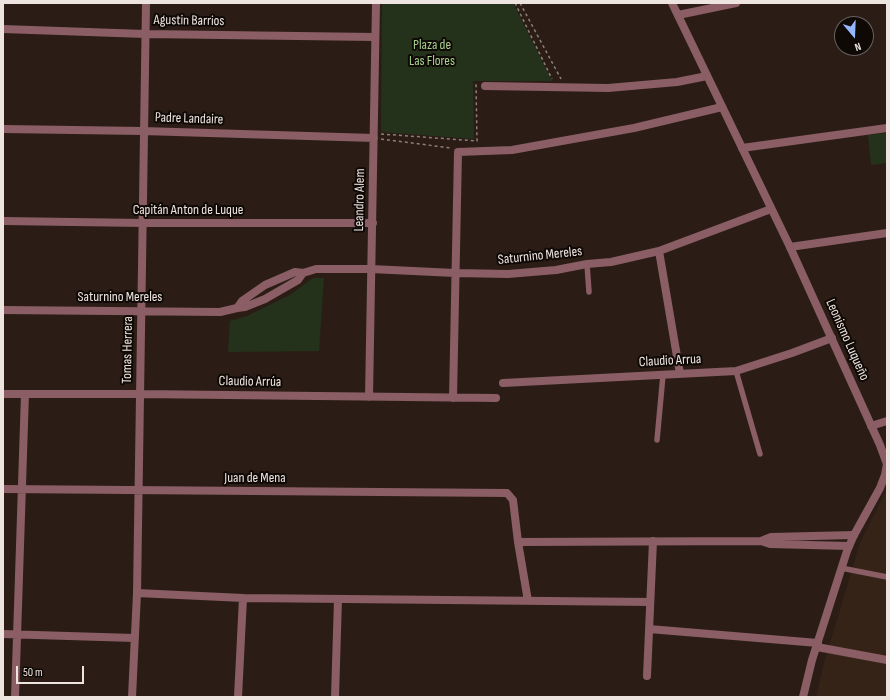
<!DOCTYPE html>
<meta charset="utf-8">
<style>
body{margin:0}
#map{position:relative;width:890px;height:700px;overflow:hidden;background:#2b1d16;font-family:"Sofia Sans Condensed",sans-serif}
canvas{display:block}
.frame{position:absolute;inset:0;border:4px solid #eee4df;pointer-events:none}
.north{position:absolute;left:834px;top:16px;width:40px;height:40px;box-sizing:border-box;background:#0f0906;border:1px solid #68615d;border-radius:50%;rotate:161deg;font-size:11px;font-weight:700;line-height:16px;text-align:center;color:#eee4df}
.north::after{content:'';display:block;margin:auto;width:14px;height:18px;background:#94b7fd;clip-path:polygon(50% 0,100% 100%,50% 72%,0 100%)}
.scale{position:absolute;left:16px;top:666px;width:68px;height:18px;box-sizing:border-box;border:2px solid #eee4df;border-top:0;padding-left:5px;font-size:12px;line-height:14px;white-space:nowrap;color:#eee4df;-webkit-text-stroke:3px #0f0906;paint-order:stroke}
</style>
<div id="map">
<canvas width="890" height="700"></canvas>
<div class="frame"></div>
<div class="north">N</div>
<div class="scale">50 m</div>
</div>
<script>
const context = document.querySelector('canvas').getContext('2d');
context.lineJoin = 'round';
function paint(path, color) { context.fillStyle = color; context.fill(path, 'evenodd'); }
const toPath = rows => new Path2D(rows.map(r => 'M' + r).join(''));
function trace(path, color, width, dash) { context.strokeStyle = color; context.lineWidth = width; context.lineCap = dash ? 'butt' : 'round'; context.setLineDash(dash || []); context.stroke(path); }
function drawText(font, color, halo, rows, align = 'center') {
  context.font = font + ' "Sofia Sans Condensed",sans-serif'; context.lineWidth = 4; context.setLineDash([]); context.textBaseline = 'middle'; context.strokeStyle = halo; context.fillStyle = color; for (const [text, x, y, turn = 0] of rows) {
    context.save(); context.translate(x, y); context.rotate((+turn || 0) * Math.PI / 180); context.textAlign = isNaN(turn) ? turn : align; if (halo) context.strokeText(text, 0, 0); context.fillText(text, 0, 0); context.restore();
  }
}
const built = toPath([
 [887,489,887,697,816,697,824,663,860,543]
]);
const green = toPath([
 [382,3,513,3,552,81,473,81,474,139,381,132],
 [887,133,887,163,871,165,868,135],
 [313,278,324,278,319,351,228,352,230,321,247,316,290,295]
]);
const path = toPath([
 [515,3,552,79],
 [520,3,561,79],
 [381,134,477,141,476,83],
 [381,139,451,148]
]);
const service = toPath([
 [587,264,589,292],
 [736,371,760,454],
 [657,440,663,375],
 [841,568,887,577]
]);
const minor = toPath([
 [678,15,736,3],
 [3,29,145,34,374,37],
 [485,86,608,88,677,82,707,76],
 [3,129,143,131,374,138],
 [742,148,887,128],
 [3,221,143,223,373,223],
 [790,247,887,233],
 [659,251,680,374],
 [237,308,242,301,265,285,295,272,303,273,316,269,371,269,455,273,508,274,556,270,587,264,611,262,659,251,771,209],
 [3,310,220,312,237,308,245,307,265,299,298,280,303,273],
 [503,383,736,371,792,353,832,338],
 [3,394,140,394,496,398],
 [369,397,376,3],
 [453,398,458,152,512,150,634,128,722,107],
 [871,426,887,421],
 [3,489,507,493,513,500,518,542,528,601],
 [761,541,770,544,849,546],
 [518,542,761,541,771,537,854,535],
 [137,593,243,598,650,602],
 [649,629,818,643],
 [3,634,134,638],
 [817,647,887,660],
 [647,676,653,541],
 [15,697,25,394],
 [132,697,137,593,146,3],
 [238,697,243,598],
 [335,697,338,599]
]);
const tertiary = toPath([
 [672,3,790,247,880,445,887,464,885,475,880,488,854,535,847,551,812,660,803,697]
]);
const streetNames = [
 ["Agustin Barrios",189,21,1],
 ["Padre Landaire",189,119,2],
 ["Leandro Alem",360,200,-89],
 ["Capitán Anton de Luque",188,210],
 ["Saturnino Mereles",540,256,-6],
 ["Saturnino Mereles",120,297],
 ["Leonismo Luqueño",847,340,66],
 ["Tomas Herrera",128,350,-89],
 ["Claudio Arrua",670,361,-3],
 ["Claudio Arrúa",250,382,1],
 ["Juan de Mena",255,478]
];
const parkNames = [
 ["Plaza de",432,45],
 ["Las Flores",432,61]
];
paint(built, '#362318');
paint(green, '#24321b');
trace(path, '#8b7f79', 1.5, [3, 3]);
trace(service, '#8a5e64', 5.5);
trace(minor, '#8a5e64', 8);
trace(tertiary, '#8a5e64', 8);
drawText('14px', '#eee4df', '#0f0906', streetNames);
drawText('14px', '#a7d08d', '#0f0906', parkNames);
</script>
